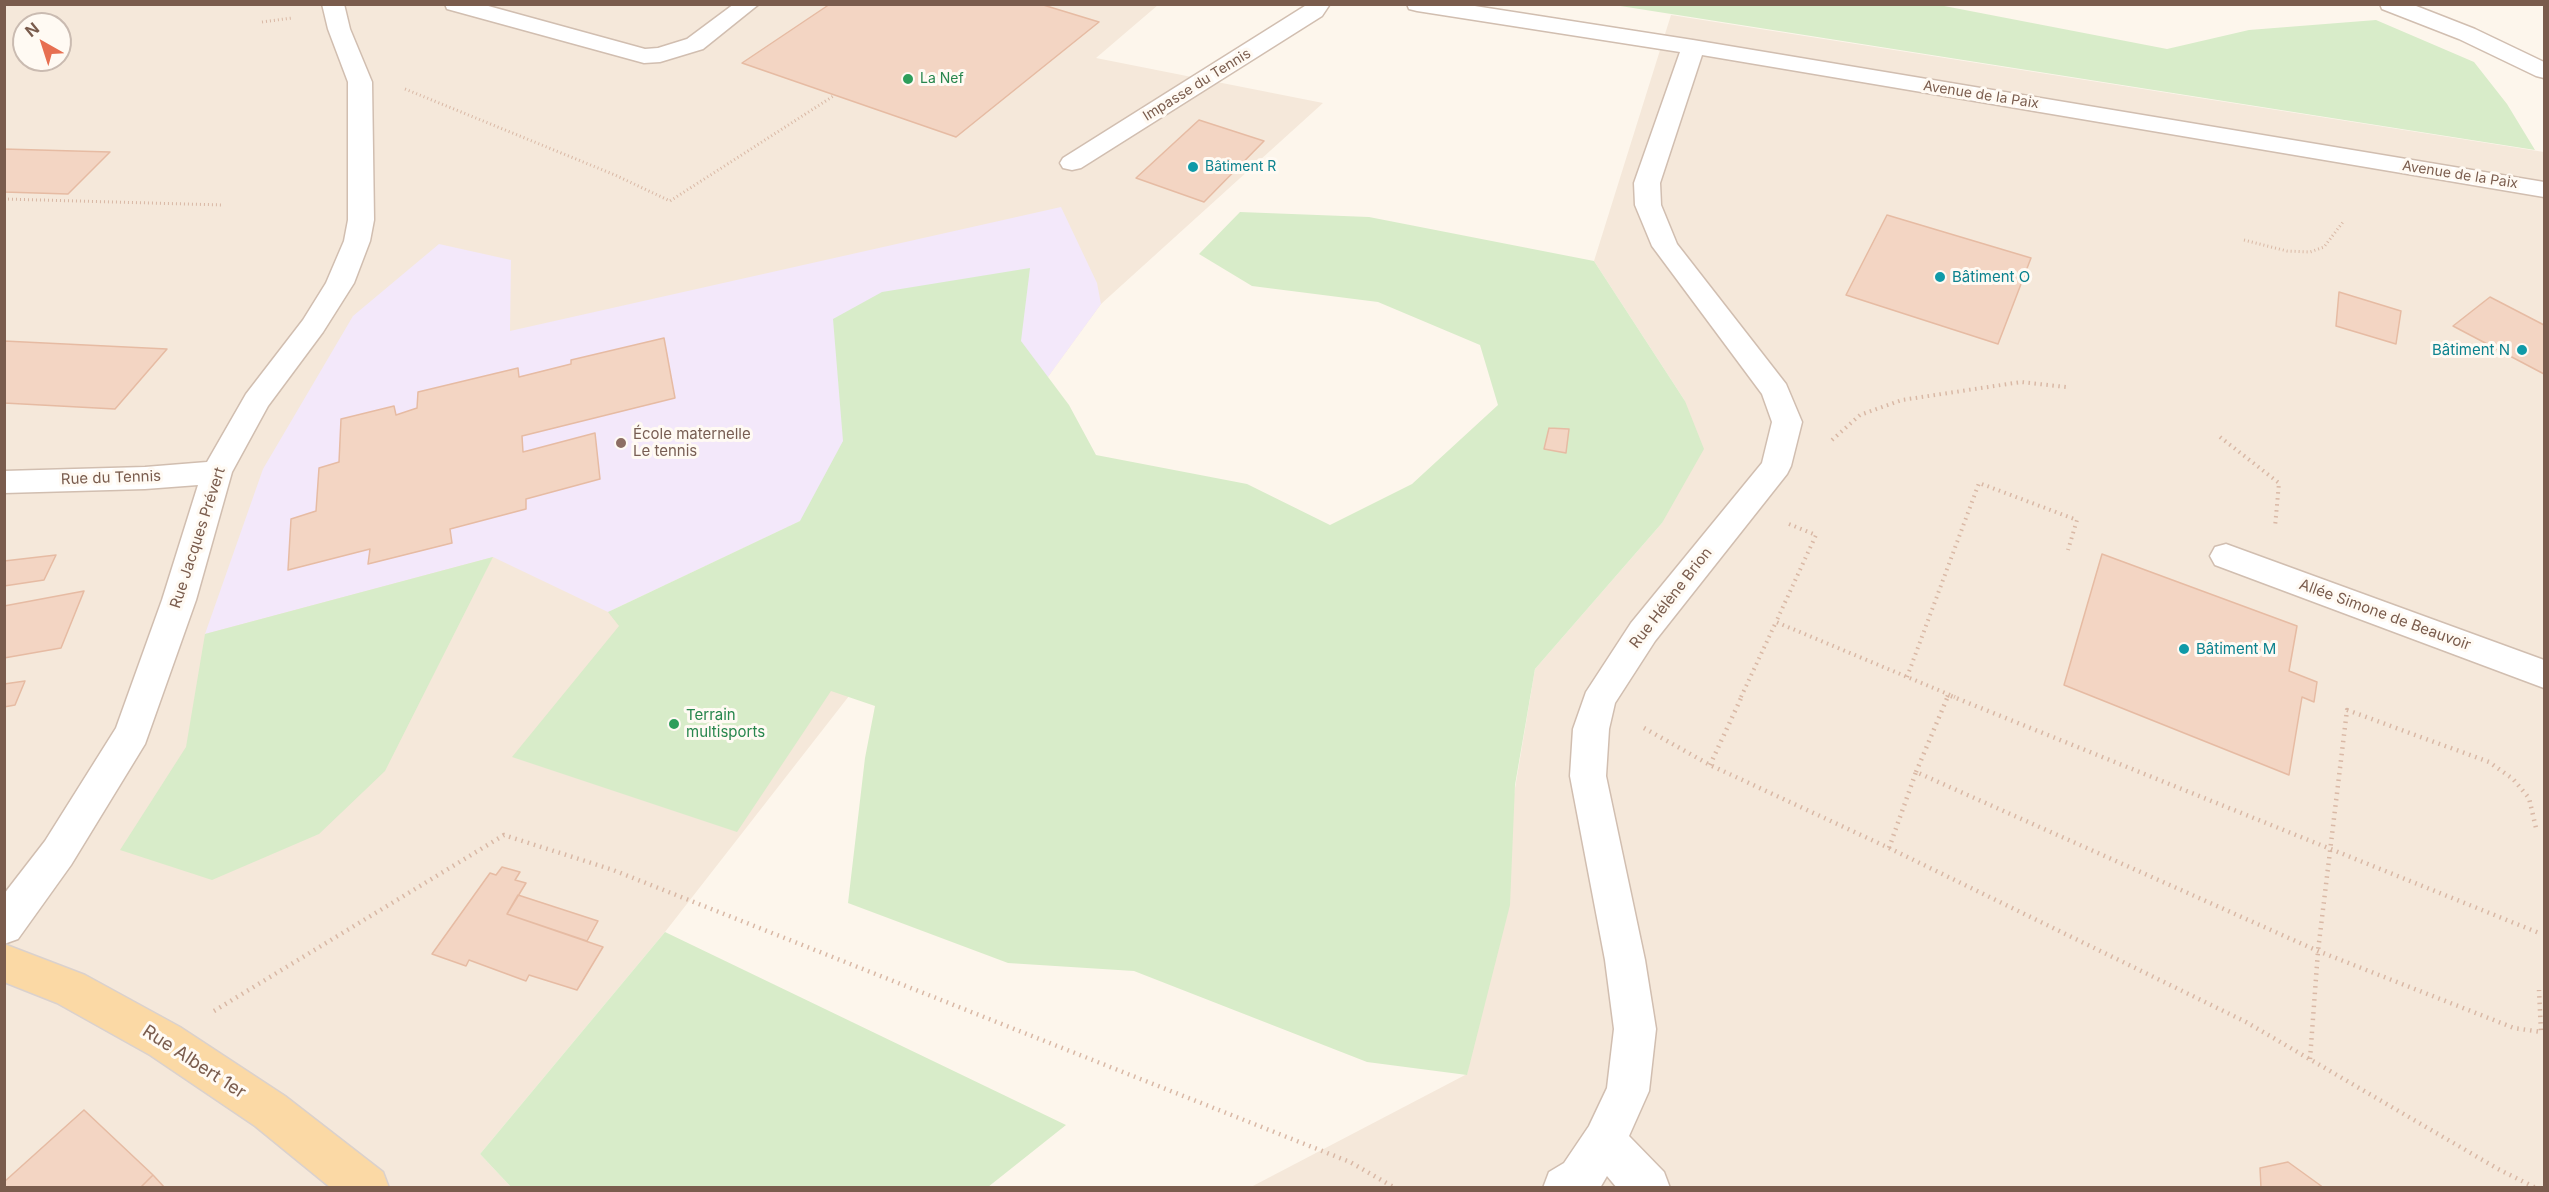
<!DOCTYPE html>
<meta charset="utf-8">
<style>
body{margin:0}
#map{position:relative;width:2549px;height:1192px;overflow:hidden;background:#fdf6ec;font-family:Inter,sans-serif}
canvas{display:block}
.frame{position:absolute;inset:0;border:6px solid #7a5c4d;pointer-events:none}
.north{position:absolute;left:12px;top:12px;width:60px;height:60px;box-sizing:border-box;background:#fffaf3;border:2px solid #cabbb1;border-radius:50%;rotate:321deg;font-size:16px;font-weight:700;line-height:24px;text-align:center;color:#7a5c4d}
.north::after{content:'';display:block;margin:auto;width:21px;height:27px;background:#e76f51;clip-path:polygon(50% 0,100% 100%,50% 72%,0 100%)}
</style>
<div id="map">
<canvas width="2549" height="1192"></canvas>
<div class="frame"></div>
<div class="north">N</div>
</div>
<script>
const context = document.querySelector('canvas').getContext('2d');
context.lineJoin = 'round';
function paint(path, color) { context.fillStyle = color; context.fill(path, 'evenodd'); }
const toPath = rows => new Path2D(rows.map(r => 'M' + r).join(''));
function trace(path, color, width, dash) { context.strokeStyle = color; context.lineWidth = width; context.lineCap = dash ? 'butt' : 'round'; context.setLineDash(dash || []); context.stroke(path); }
function drawText(font, color, halo, rows, align = 'center') {
  context.font = font + ' Inter,sans-serif'; context.lineWidth = 6; context.setLineDash([]); context.textBaseline = 'middle'; context.strokeStyle = halo; context.fillStyle = color; for (const [text, x, y, turn = 0] of rows) {
    context.save(); context.translate(x, y); context.rotate((+turn || 0) * Math.PI / 180); context.textAlign = isNaN(turn) ? turn : align; if (halo) context.strokeText(text, 0, 0); context.fillText(text, 0, 0); context.restore();
  }
}
const residential = toPath([
 [5,5,1158,5,1096,58,1323,103,1101,304,1018,418,609,611,856,687,665,932,480,1154,511,1187,5,1188],
 [24,24,60,24,60,60,24,60],
 [1671,15,2544,152,2544,1187,1249,1188,1467,1074,1535,669,1662,523,1685,401,1594,261]
]);
const education = toPath([
 [1061,207,1097,283,1101,304,1018,418,608,612,493,557,205,634,263,469,353,316,439,244,511,260,510,331]
]);
const green = toPath([
 [1614,5,1939,5,2167,49,2249,30,2376,20,2474,62,2507,104,2535,150],
 [1240,212,1369,217,1594,261,1685,401,1704,449,1662,523,1535,669,1515,785,1510,905,1467,1075,1367,1062,1134,971,1008,963,848,903,865,758,875,706,831,691,737,832,512,757,619,626,608,612,800,521,843,441,833,319,882,292,1030,268,1021,341,1069,405,1096,455,1247,484,1330,525,1412,484,1498,405,1480,345,1378,302,1252,286,1199,254],
 [493,557,385,771,319,834,212,880,120,850,186,747,205,634],
 [665,932,1066,1125,988,1187,511,1187,480,1154]
]);
const building = toPath([
 [830,4,1040,4,1099,22,956,137,742,63,830,4],
 [1199,120,1264,141,1204,202,1136,178,1199,120],
 [4,149,110,152,68,194,4,192,4,149],
 [1887,215,2031,258,1998,344,1846,295,1887,215],
 [2339,292,2401,311,2396,344,2336,326,2339,292],
 [2490,297,2544,325,2544,374,2453,326,2490,297],
 [664,338,675,398,522,436,523,452,595,433,600,479,526,499,526,509,450,529,452,543,368,564,370,549,288,570,291,519,316,511,319,468,339,462,341,419,394,406,396,415,417,408,418,392,518,368,519,377,571,364,571,360,664,338],
 [4,341,167,349,115,409,4,403,4,341],
 [1549,428,1569,429,1566,453,1544,449,1549,428],
 [2102,554,2297,626,2289,671,2317,682,2314,702,2302,697,2289,775,2064,685,2102,554],
 [56,555,44,580,4,586,4,561,56,555],
 [84,591,61,648,4,658,4,606,84,591],
 [25,681,15,705,4,707,4,684,25,681],
 [502,867,520,872,515,880,526,883,507,914,603,947,577,990,529,975,526,981,469,960,466,966,432,954,490,873,496,875,502,867],
 [518,895,598,921,587,941,507,914,518,895],
 [84,1110,153,1175,140,1188,4,1188,4,1182,84,1110],
 [2288,1162,2324,1188,2261,1188,2260,1168,2288,1162],
 [153,1175,165,1188,140,1188,153,1175]
]);
const pathFar2 = toPath([
 [262,22,292,18],
 [405,89,615,175,670,201,835,95],
 [4,199,223,205],
 [2244,240,2287,251,2310,252,2324,247,2343,222]
]);
const pathFar1 = toPath([
 [2220,437,2279,483,2275,527],
 [1832,440,1860,415,1902,400,2021,382,2066,387],
 [1789,524,1816,535,1776,622,1955,697],
 [1907,677,1979,483,2077,520,2068,550],
 [1741,697,1776,622],
 [1947,697,1948,695]
]);
const path = toPath([
 [1951,696,2539,933],
 [1644,728,1710,765,1889,848,2246,1022,2498,1169,2536,1188],
 [1710,765,1742,696],
 [1916,772,1948,696],
 [1889,848,1916,772,2318,951,2514,1028,2541,1032,2539,990],
 [214,1011,504,835,613,870,1350,1162,1395,1188],
 [2310,1059,2318,951,2347,710,2489,762,2513,779,2529,798,2536,828]
]);
const minor = toPath([
 [322,4,344,4,350,29,372,82,374,220,370,241,354,283,323,332,268,406,232,472,196,600,145,744,71,865,18,939,4,944,4,894,45,841,116,728,162,600,198,485,145,489,4,493,4,471,145,467,207,462,246,394,303,320,326,283,344,241,348,220,348,82,328,29,322,4],
 [445,4,481,4,645,49,658,48,687,39,734,4,759,4,703,49,660,62,644,63,447,9,445,4],
 [1308,4,1330,4,1322,16,1081,168,1072,170,1063,168,1060,163,1063,158,1308,4],
 [1407,4,1462,4,1693,40,2544,182,2544,197,1702,55,1660,183,1661,205,1677,244,1786,384,1802,422,1791,466,1787,474,1655,641,1615,703,1609,729,1606,776,1645,960,1656,1029,1649,1091,1629,1136,1664,1172,1670,1188,1617,1188,1607,1176,1600,1188,1543,1188,1549,1172,1564,1163,1589,1126,1607,1088,1614,1029,1605,960,1570,776,1573,729,1586,692,1631,623,1762,463,1772,422,1762,394,1652,246,1635,205,1634,183,1680,52,1417,11,1409,9,1407,4],
 [2380,4,2411,4,2475,29,2544,62,2544,78,2536,76,2459,39,2382,9,2380,4],
 [2226,544,2544,660,2544,688,2215,565,2210,556,2215,547,2226,544]
]);
const major = toPath([
 [4,944,85,975,180,1027,285,1096,383,1172,389,1188,331,1188,255,1126,150,1055,57,1003,4,982,4,944]
]);
const markers = [
 [908,79,6,"#2e9e5b"],
 [1193,167,6,"#0f9aa8"],
 [1940,277,6,"#0f9aa8"],
 [2522,350,6,"#0f9aa8"],
 [621,443,6,"#8d6e63"],
 [2184,649,6,"#0f9aa8"],
 [674,724,6,"#2e9e5b"]
];
const farLeisurenames = [
 ["La Nef",920,79]
];
const farStreetnames = [
 ["Impasse du Tennis",1197,85,-32],
 ["Avenue de la Paix",1981,95,9],
 ["Avenue de la Paix",2460,175,9]
];
const farCulturenames = [
 ["Bâtiment R",1205,167]
];
const cultureNames = [
 ["Bâtiment O",1952,277],
 ["Bâtiment N",2510,350,"right"],
 ["Bâtiment M",2196,649]
];
const educationNames = [
 ["École maternelle",633,434],
 ["Le tennis",633,451]
];
const streetNames = [
 ["Rue du Tennis",111,478,-2],
 ["Rue Jacques Prévert",198,538,-72],
 ["Rue Hélène Brion",1671,598,-52],
 ["Allée Simone de Beauvoir",2385,615,20]
];
const leisureNames = [
 ["Terrain",686,715],
 ["multisports",686,732]
];
const nearStreetnames = [
 ["Rue Albert 1er",194,1062,33]
];
paint(residential, '#f5e8da');
paint(education, '#f3e8fa');
paint(green, '#d8ecc9');
paint(building, '#f3d5c3');
trace(building, '#e6bba3', 1.5);
trace(minor, '#d1beb0', 3);
trace(major, '#dad1cd', 3);
trace(pathFar2, '#d9b8a5', 3, [1, 3]);
trace(pathFar1, '#d9b8a5', 4, [1.5, 4.5]);
trace(path, '#d9b8a5', 4.5, [1.5, 5]);
paint(minor, '#fff');
paint(major, '#fbd9a5');
for (const [x, y, r, color] of markers) { const dot = new Path2D(); dot.arc(x, y, r, 0, 2 * Math.PI); context.fillStyle = color; context.fill(dot); trace(dot, '#fffaf3', 2); }
drawText('14px', '#27864d', '#fffaf3', farLeisurenames, 'left');
drawText('14px', '#7a5c4d', '#fffaf3', farStreetnames);
drawText('14px', '#0d838f', '#fffaf3', farCulturenames, 'left');
drawText('15px', '#0d838f', '#fffaf3', cultureNames, 'left');
drawText('15px', '#785e54', '#fffaf3', educationNames, 'left');
drawText('15px', '#7a5c4d', '#fffaf3', streetNames);
drawText('15px', '#27864d', '#fffaf3', leisureNames, 'left');
drawText('18px', '#7a5c4d', '#fffaf3', nearStreetnames);
</script>
